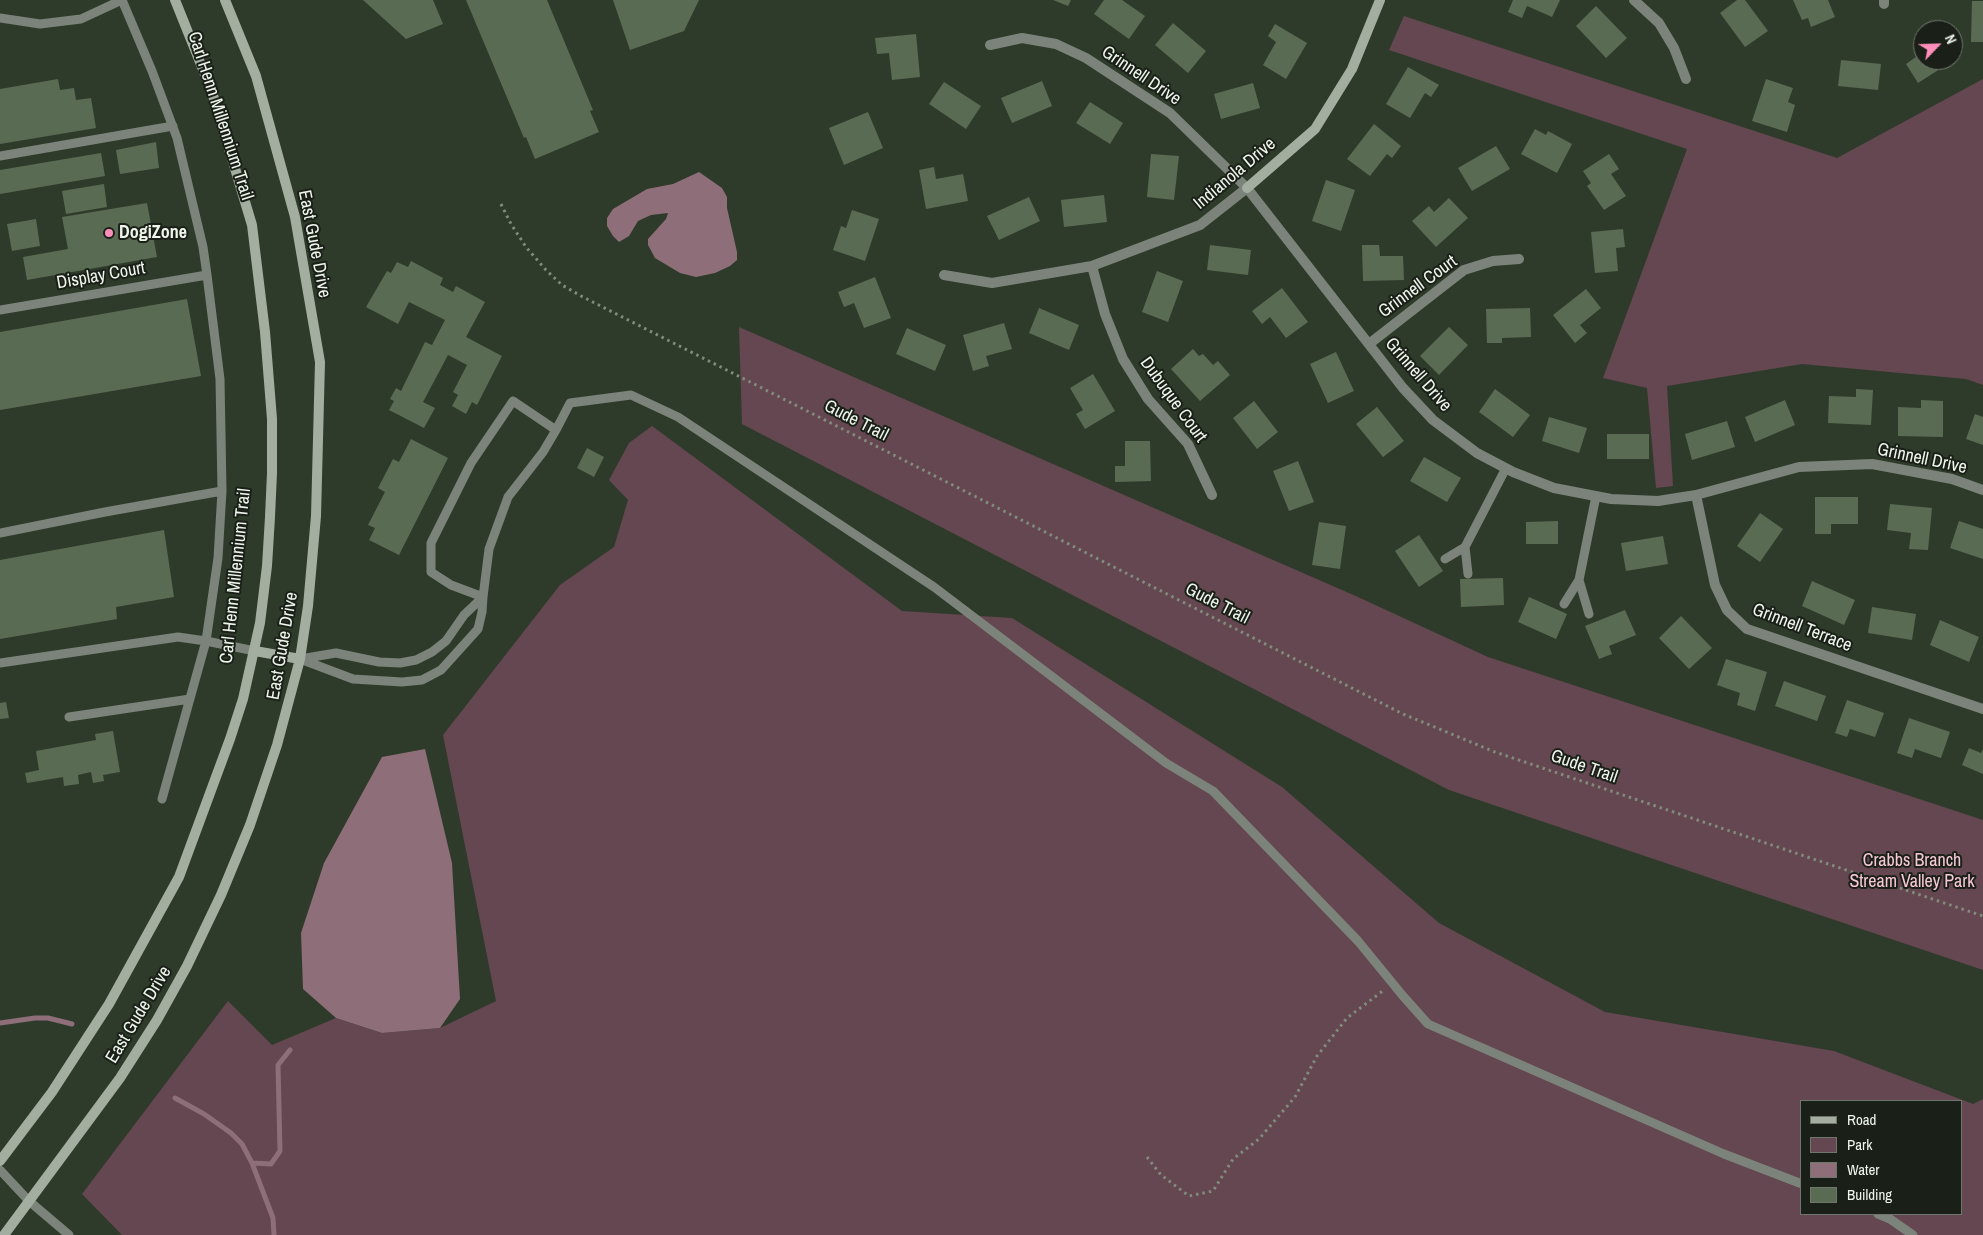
<!DOCTYPE html>
<style>
body{margin:0}
#map{position:relative;width:1983px;height:1235px;overflow:hidden;background:#2f3b2a;font-family:"Archivo Narrow",sans-serif}
canvas{display:block}
.legend{position:absolute;left:1800px;top:1100px;width:162px;height:115px;box-sizing:border-box;background:#1a2018;border:1px solid #6f766d;margin:0;padding:6px 9px;list-style:none;font-size:15px;color:#eef6ec}
.legend li{display:flex;align-items:center;gap:10px;height:25px}
.legend b{width:25px;border:1px solid #6f766d}
.north{position:absolute;left:1913px;top:20px;width:50px;height:50px;box-sizing:border-box;background:#1a2018;border:1px solid #6f766d;border-radius:50%;rotate:66deg;font-size:14px;font-weight:700;line-height:20px;text-align:center;color:#eef6ec}
.north::after{content:'';display:block;margin:auto;width:18px;height:22px;background:#ff8eba;clip-path:polygon(50% 0,100% 100%,50% 72%,0 100%)}
</style>
<div id="map">
<canvas width="1983" height="1235"></canvas>
<ul class="legend">
<li><b style="height:6px;background:#a3aea0"></b>Road</li>
<li><b style="height:14px;background:#644751"></b>Park</li>
<li><b style="height:14px;background:#8e6e79"></b>Water</li>
<li><b style="height:14px;background:#596b53"></b>Building</li>
</ul>
<div class="north">N</div>
</div>
<script>
const context = document.querySelector('canvas').getContext('2d');
context.lineJoin = 'round';
function paint(path, color) { context.fillStyle = color; context.fill(path, 'evenodd'); }
const toPath = rows => new Path2D(rows.map(r => 'M' + r).join(''));
function trace(path, color, width, dash) { context.strokeStyle = color; context.lineWidth = width; context.lineCap = dash ? 'butt' : 'round'; context.setLineDash(dash || []); context.stroke(path); }
function drawText(font, color, halo, rows, align = 'center') {
  context.font = font + ' "Archivo Narrow",sans-serif'; context.lineWidth = 4; context.setLineDash([]); context.textBaseline = 'middle'; context.strokeStyle = halo; context.fillStyle = color; for (const [text, x, y, turn = 0] of rows) {
    context.save(); context.translate(x, y); context.rotate((+turn || 0) * Math.PI / 180); context.textAlign = isNaN(turn) ? turn : align; if (halo) context.strokeText(text, 0, 0); context.fillText(text, 0, 0); context.restore();
  }
}
const green = toPath([
 [1404,16,1837,158,1983,79,1983,385,1966,379,1802,364,1667,386,1673,486,1656,488,1647,388,1603,378,1687,149,1389,50],
 [739,327,1358,597,1488,657,1983,820,1983,970,1449,790,742,424],
 [652,426,902,611,1012,618,1282,787,1439,923,1605,1012,1834,1051,1973,1104,1983,1099,1983,1235,122,1235,82,1194,228,1001,272,1045,336,1018,382,1033,440,1028,496,1001,443,735,560,585,614,547,628,500,609,480,629,443],
 [1802,1101,1962,1101,1962,1214,1802,1214]
]);
const water = toPath([
 [699,172,722,188,727,197,727,208,737,252,737,260,730,266,715,273,696,277,680,273,655,258,648,245,648,239,666,219,668,213,651,215,638,221,629,236,619,242,613,236,607,226,607,218,613,209,647,189,673,184],
 [425,749,452,863,460,999,440,1028,382,1033,336,1018,303,989,301,933,324,863,382,757]
]);
const stream = toPath([
 [0,1023,35,1018,48,1018,72,1024],
 [175,1098,204,1114,231,1133,242,1144,252,1163,273,1218,274,1235],
 [252,1163,271,1164,280,1151,278,1065,290,1050]
]);
const building = toPath([
 [363,0,433,0,443,24,406,39],
 [466,0,547,0,593,110,590,111,599,132,535,159,526,137,524,138],
 [613,0,699,0,684,31,630,50],
 [1053,0,1071,0,1068,6],
 [1104,0,1122,0,1145,16,1129,39,1094,14],
 [1513,0,1560,0,1552,17,1527,6,1522,18,1508,12],
 [1737,0,1745,0,1768,31,1745,47,1720,13],
 [1793,0,1828,0,1835,17,1811,27,1808,18,1802,20],
 [1972,1,1983,1,1983,42,1971,42],
 [1596,6,1627,38,1606,58,1576,26],
 [1173,23,1206,51,1188,73,1155,45],
 [1275,24,1307,43,1286,79,1263,65,1276,42,1268,36],
 [916,34,920,77,892,80,889,53,877,54,875,38],
 [1923,52,1923,60,1954,60,1918,83,1906,64],
 [1841,60,1881,64,1878,90,1838,86],
 [1408,67,1439,85,1431,97,1425,93,1410,118,1386,104],
 [58,79,60,90,74,88,76,100,91,98,96,128,0,144,0,89],
 [1766,79,1793,88,1788,102,1795,105,1787,132,1752,121],
 [1042,81,1052,106,1012,123,1001,98],
 [944,82,981,106,966,129,929,104],
 [1253,83,1260,108,1221,119,1214,94],
 [1090,102,1123,123,1110,144,1076,123],
 [868,112,883,148,844,165,829,128],
 [1374,124,1401,146,1392,158,1387,154,1370,176,1347,159],
 [1535,129,1546,135,1548,131,1572,144,1557,173,1521,154],
 [156,142,159,168,120,174,116,150],
 [1496,146,1510,169,1472,191,1458,168],
 [101,153,105,176,0,194,0,170],
 [1151,154,1179,156,1174,200,1147,197],
 [1609,154,1619,169,1611,174,1626,196,1604,210,1587,186,1591,183,1583,171],
 [934,167,936,179,963,174,968,201,926,209,919,170],
 [1326,180,1355,190,1341,231,1312,221],
 [104,184,107,207,66,214,62,191],
 [1104,195,1107,222,1064,227,1061,200],
 [1029,197,1040,221,999,240,987,216],
 [1449,198,1468,218,1436,247,1412,221,1429,206,1434,212],
 [147,203,157,257,27,280,23,257,68,249,62,217],
 [852,210,879,219,865,261,833,250,841,226,846,228],
 [36,219,40,246,12,251,7,224],
 [1623,229,1625,247,1616,248,1618,271,1595,273,1591,232],
 [1210,245,1251,250,1248,275,1207,270],
 [1362,245,1379,245,1380,256,1403,256,1404,280,1363,281],
 [411,261,443,278,440,285,453,292,456,286,485,302,466,337,502,356,477,405,472,402,466,414,452,406,458,395,453,392,467,365,448,355,423,402,435,408,424,428,389,410,394,401,390,399,396,388,401,391,425,342,432,345,445,320,409,302,398,324,366,307,387,271,391,273,397,262,408,267],
 [1157,271,1183,281,1168,322,1142,312],
 [875,277,891,318,864,328,854,303,844,307,838,292],
 [1282,288,1308,322,1286,338,1270,317,1262,324,1252,311],
 [1586,289,1601,308,1580,325,1587,333,1575,343,1553,315],
 [187,299,201,376,0,410,0,332],
 [1039,308,1079,325,1069,350,1029,333],
 [1530,308,1531,337,1502,338,1502,343,1487,343,1486,309],
 [1004,323,1012,349,986,356,989,366,973,371,963,335],
 [1449,327,1468,345,1439,375,1420,356],
 [907,328,946,345,935,371,896,354],
 [1193,349,1199,356,1203,354,1213,365,1218,361,1230,375,1200,401,1171,369],
 [1336,352,1354,391,1328,403,1310,364],
 [1093,374,1115,411,1085,429,1076,414,1083,410,1070,388],
 [1495,389,1530,415,1513,437,1479,412],
 [1856,389,1873,390,1871,425,1828,423,1829,396,1856,397],
 [1785,400,1795,425,1755,442,1745,417],
 [1921,400,1943,401,1943,437,1898,436,1898,407,1921,408],
 [1254,401,1278,432,1257,449,1233,418],
 [1377,407,1404,441,1383,457,1356,424],
 [1975,414,1983,417,1983,445,1966,439],
 [1549,417,1587,428,1579,453,1542,441],
 [1727,421,1735,447,1692,460,1685,434],
 [1607,434,1649,434,1649,459,1607,459],
 [411,439,448,458,399,555,369,540,375,528,368,525,385,492,378,488,393,459,399,462],
 [1125,441,1150,441,1151,481,1115,482,1115,466,1125,466],
 [587,448,604,457,594,477,577,468],
 [1424,457,1461,478,1447,502,1410,481],
 [1298,461,1314,502,1289,511,1273,471],
 [1815,497,1858,497,1858,524,1831,524,1831,534,1815,534],
 [1890,504,1932,508,1928,550,1909,549,1911,533,1887,530],
 [1760,513,1783,529,1760,562,1737,546],
 [1558,521,1558,544,1526,544,1526,522],
 [1959,521,1983,529,1983,559,1950,548],
 [1319,522,1346,526,1340,569,1312,565],
 [164,530,174,597,116,607,117,619,0,639,0,560],
 [1419,535,1443,571,1419,587,1395,551],
 [1663,536,1668,564,1626,571,1621,543],
 [1503,578,1504,605,1461,607,1460,579],
 [1812,581,1855,600,1844,625,1802,606],
 [1529,597,1567,614,1556,639,1518,622],
 [1872,607,1916,614,1912,640,1868,633],
 [1625,610,1636,635,1609,646,1612,654,1599,659,1585,626],
 [1681,616,1712,648,1689,669,1659,638],
 [1940,620,1979,637,1969,662,1930,645],
 [1726,659,1767,672,1755,711,1737,705,1740,693,1717,685],
 [1784,681,1826,696,1817,721,1775,706],
 [1847,700,1884,713,1875,737,1850,729,1847,737,1835,733],
 [6,702,9,718,0,719,0,703],
 [1909,718,1950,732,1941,758,1915,749,1912,758,1897,753],
 [113,731,120,772,103,775,104,781,93,783,91,772,78,775,79,784,64,786,63,777,27,783,25,773,39,770,36,751,96,740,95,734],
 [1969,748,1981,753,1983,749,1983,774,1962,765]
]);
const path = toPath([
 [501,204,511,224,526,247,546,270,562,285,581,296,1403,714,1495,752,1983,916],
 [1147,1157,1161,1175,1189,1196,1213,1191,1233,1159,1259,1139,1295,1097,1317,1056,1347,1018,1384,990]
]);
const lane = toPath([
 [122,0,152,71,177,138,203,247,207,275,220,379,222,491,218,558,206,641,255,651],
 [0,18,40,24,81,19,122,0],
 [0,156,173,126],
 [0,310,207,275],
 [556,430,513,401,471,463,431,543,431,572,451,585,483,597,489,549,508,497,543,452,556,430,570,403,631,395,678,417,934,587,1166,763,1213,791,1358,941,1403,996,1428,1024,1724,1154,1802,1184],
 [0,533,105,512,222,491],
 [1445,559,1465,547],
 [1468,574,1465,547,1506,468],
 [483,597,482,612,478,629,441,670,422,680,402,682,353,679,300,659,336,653,379,662,400,663,416,660,432,652,446,641,464,615,483,597],
 [1564,604,1579,580],
 [1589,614,1579,580,1596,496],
 [0,663,178,637,206,641,162,799],
 [69,717,190,699],
 [0,1170,29,1201,69,1235],
 [1878,1214,1890,1219,1913,1235]
]);
const street = toPath([
 [1634,0,1659,23,1674,48,1686,79],
 [1884,0,1884,4],
 [990,45,1022,38,1056,44,1086,58,1170,113,1247,188,1403,388,1433,420,1477,453,1513,472,1554,488,1611,499,1658,501,1696,495,1799,467,1872,464,1952,479,1983,490],
 [1092,266,1105,314,1123,359,1148,399,1188,444,1212,495],
 [944,275,992,283,1092,266,1200,225,1247,188],
 [1369,344,1464,270,1493,261,1519,259],
 [1696,495,1715,585,1727,610,1747,629,1983,709]
]);
const secondary = toPath([
 [1247,188,1315,129,1352,69,1380,0],
 [255,651,300,659],
 [0,1161,52,1092,109,1004,179,877,230,739,243,699,260,623,267,566,270,517,272,473,272,419,265,332,252,225,212,92,175,0],
 [4,1235,120,1078,157,1020,187,966,221,895,250,825,277,745,300,659,308,606,316,516,320,362,295,217,256,76,225,0]
]);
const markers = [
 [109,233,5,"#ff8eba"]
];
const streetNames = [
 ["Grinnell Drive",1141,76,34],
 ["Carl Henn Millennium Trail",220,116,72],
 ["Indianola Drive",1235,174,-40],
 ["East Gude Drive",314,244,79],
 ["Display Court",101,276,-10],
 ["Grinnell Court",1418,287,-36],
 ["Grinnell Drive",1418,375,49],
 ["Dubuque Court",1173,400,54],
 ["Gude Trail",856,421,27],
 ["Grinnell Drive",1922,459,12],
 ["Carl Henn Millennium Trail",236,576,-84],
 ["Gude Trail",1217,604,27],
 ["Grinnell Terrace",1802,628,21],
 ["East Gude Drive",283,646,-80],
 ["Gude Trail",1584,767,19],
 ["East Gude Drive",139,1015,-59]
];
const poiNames = [
 ["DogiZone",119,233]
];
const parkNames = [
 ["Crabbs Branch",1912,861],
 ["Stream Valley Park",1912,882]
];
paint(green, '#644751');
paint(water, '#8e6e79');
trace(stream, '#8e6e79', 5);
paint(building, '#596b53');
trace(path, '#818b7d', 3, [2.5, 4]);
trace(lane, '#7c837a', 9);
trace(street, '#7c837a', 10);
trace(secondary, '#a3aea0', 10);
for (const [x, y, r, color] of markers) { const dot = new Path2D(); dot.arc(x, y, r, 0, 2 * Math.PI); context.fillStyle = color; context.fill(dot); trace(dot, '#1a2018', 2); }
drawText('18px', '#eef6ec', '#1a2018', streetNames);
drawText('bold 18px', '#eef6ec', '#1a2018', poiNames, 'left');
drawText('18px', '#f8c8d8', '#1a2018', parkNames);
</script>
